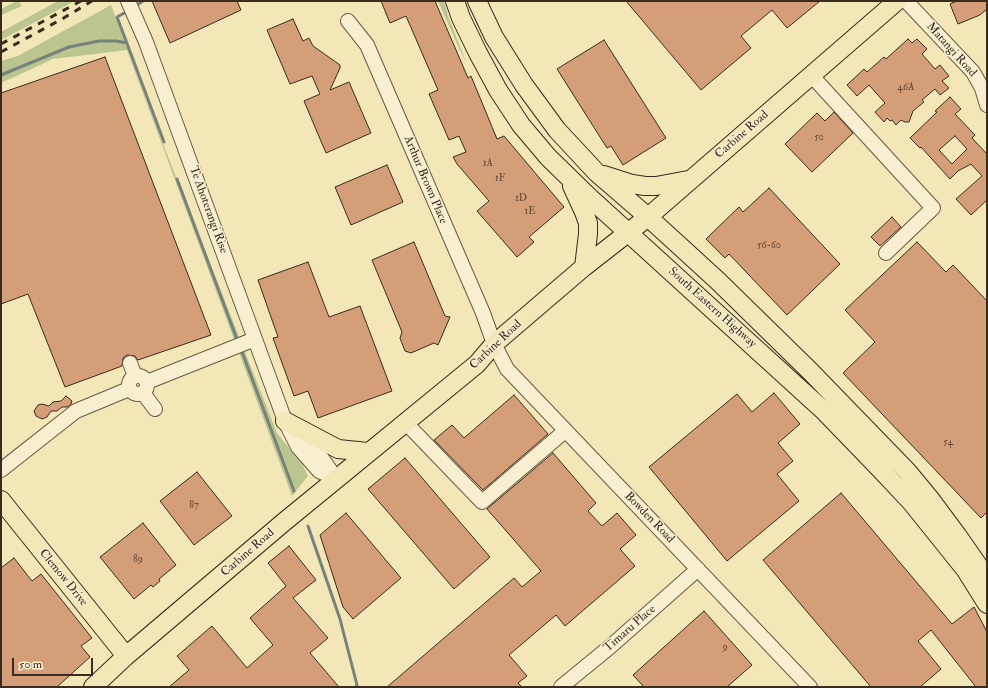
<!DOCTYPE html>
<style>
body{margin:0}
#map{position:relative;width:988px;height:688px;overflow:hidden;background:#f3e6b7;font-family:"IM FELL Double Pica",serif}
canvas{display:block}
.frame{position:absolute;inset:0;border:2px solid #392c1e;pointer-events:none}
.scale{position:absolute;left:12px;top:658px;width:81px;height:18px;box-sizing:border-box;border:2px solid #392c1e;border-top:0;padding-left:5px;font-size:12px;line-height:14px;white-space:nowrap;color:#392c1e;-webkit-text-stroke:3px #f7efd0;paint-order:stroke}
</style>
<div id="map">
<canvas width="988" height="688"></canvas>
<div class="frame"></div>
<div class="scale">50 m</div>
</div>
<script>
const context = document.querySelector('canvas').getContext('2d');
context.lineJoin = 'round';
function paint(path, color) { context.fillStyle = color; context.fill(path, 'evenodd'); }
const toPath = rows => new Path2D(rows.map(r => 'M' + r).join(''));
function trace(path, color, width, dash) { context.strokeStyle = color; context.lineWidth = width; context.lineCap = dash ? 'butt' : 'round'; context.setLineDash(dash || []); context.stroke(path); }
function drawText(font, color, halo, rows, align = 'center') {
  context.font = font + ' "IM FELL Double Pica",serif'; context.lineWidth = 3; context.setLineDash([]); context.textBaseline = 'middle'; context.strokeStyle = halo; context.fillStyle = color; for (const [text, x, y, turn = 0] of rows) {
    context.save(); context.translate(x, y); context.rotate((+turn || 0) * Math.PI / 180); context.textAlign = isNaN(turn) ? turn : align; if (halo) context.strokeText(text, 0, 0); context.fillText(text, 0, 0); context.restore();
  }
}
const green = toPath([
 [17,1,19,1,22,6,1,15,1,9],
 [58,1,75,1,1,40,1,32],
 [438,1,444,1,448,16,467,64,458,46],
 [111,5,163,144,277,433,302,464,308,476,292,496,127,50,53,59,1,83,1,61,18,56]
]);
const stream = toPath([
 [134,7,143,1],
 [128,11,117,17,164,142],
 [1,75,69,47,99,41,116,41,127,43],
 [177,179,238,342],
 [241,349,294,491],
 [308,526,340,619,357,685,356,687]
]);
const building = toPath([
 [152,1,237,1,241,10,170,43,152,1],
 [381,1,435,1,468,78,471,76,497,139,504,136,564,207,529,237,534,242,517,257,477,211,489,201,457,164,453,157,466,152,459,136,449,140,429,94,438,90,406,16,390,23,381,1],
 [626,1,820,1,787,28,772,10,741,36,751,48,701,90,626,1],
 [957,1,987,1,987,9,980,15,958,24,950,4,957,1],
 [293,19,303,41,309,38,313,46,340,65,340,68,330,90,349,82,371,133,326,153,304,101,320,94,312,76,290,84,267,30,293,19],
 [908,39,912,43,917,39,927,49,922,54,935,69,940,65,949,76,942,81,949,88,940,95,935,89,922,100,924,102,913,111,909,122,905,122,901,120,896,125,892,120,890,121,887,118,884,122,875,112,885,103,869,85,857,96,847,85,864,69,867,72,884,57,886,59,908,39],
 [604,40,666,138,623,165,611,146,607,148,557,69,604,40],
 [105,57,211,335,138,360,135,356,127,355,123,358,122,366,65,387,28,294,1,304,1,93,105,57],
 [950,97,961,109,955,114,975,135,972,138,987,154,987,200,971,215,956,199,982,176,971,164,958,171,950,179,921,147,920,148,910,138,937,112,935,111,950,97],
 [955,136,967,149,952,164,939,150,955,136],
 [834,112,853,133,812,172,785,144,817,113,825,121,834,112],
 [387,165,403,202,351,225,335,187,387,165],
 [769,188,840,264,787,315,729,254,725,258,706,239,739,207,743,212,769,188],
 [892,217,901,227,880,246,871,237,892,217],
 [414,242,445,316,450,317,438,345,434,343,411,353,405,351,400,338,402,332,372,260,414,242],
 [917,242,946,272,953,265,987,301,987,512,981,518,843,373,875,342,845,310,917,242],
 [308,262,329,317,360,306,392,391,318,418,308,391,294,396,273,338,278,337,258,280,308,262],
 [774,393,800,424,778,443,793,461,777,474,799,501,727,561,649,467,737,394,752,412,774,393],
 [514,395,548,434,483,490,434,440,452,425,464,438,514,395],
 [66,396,72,401,71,404,67,407,62,407,57,411,51,411,47,417,42,419,36,416,34,411,38,405,42,404,49,406,53,402,61,401,66,396],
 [553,453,596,503,588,511,602,526,617,513,636,535,620,549,635,566,565,626,556,615,509,655,527,676,518,683,522,687,387,687,514,578,522,587,541,571,487,509,553,453],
 [405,458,490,557,454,589,368,489,405,458],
 [197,472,232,516,194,545,160,501,197,472],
 [841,493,952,624,974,607,987,632,987,687,976,687,931,630,918,641,941,669,920,687,871,687,763,560,841,493],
 [346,513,401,578,353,619,343,607,320,535,346,513],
 [143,523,176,565,159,579,160,581,153,587,151,585,134,599,100,557,143,523],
 [289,546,316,580,293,598,328,638,310,653,339,687,169,687,189,670,177,656,212,626,247,668,273,645,250,618,286,586,268,563,289,546],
 [14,558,32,581,41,574,92,638,81,646,90,657,57,687,1,687,1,568,14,558],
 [704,611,752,665,727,687,644,687,633,675,704,611]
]);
const minor = toPath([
 [128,1,146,42,285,421,298,447,319,471,336,479],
 [906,1,973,72,982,88,987,105],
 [348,21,367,45,483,313,494,344,507,369,810,687],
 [811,75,933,208,886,253],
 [130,363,135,376],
 '129 385a9 9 0 1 1 18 0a9 9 0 1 1-18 0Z',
 [147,382,255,339],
 [143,393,155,409],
 [405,422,482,502,565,431],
 [299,433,308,440,326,464,336,479],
 [1,470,76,411,129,389],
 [561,687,611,646,698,569]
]);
const major = toPath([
 [455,1,461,18,478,53,498,90,521,125,548,157,589,197,823,410,882,471,912,503,965,569,987,604],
 [477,1,494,37,524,85,557,130,597,173,648,217,718,281,811,372,907,471,931,500,957,535,987,578],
 [604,175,632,184,645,186,656,186,688,180],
 [572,186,584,212,588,223,588,234,584,267],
 [285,421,338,449,368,452],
 [1,500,126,656],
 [93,687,126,656,284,522,477,364,494,344,584,267,648,217,897,1]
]);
const rail = toPath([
 [1,44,81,1],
 [1,52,62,19,92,1]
]);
const numberNames = [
 ["46A",906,88],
 ["50",819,138],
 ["1A",488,164],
 ["1F",500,179],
 ["1D",521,199],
 ["1E",530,212],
 ["56-60",769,246],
 ["54",948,443],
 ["87",194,506],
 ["89",138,560],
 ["9",725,648]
];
const streetNames = [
 ["Matangi Road",951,50,48],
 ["Carbine Road",742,135,-41],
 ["Arthur Brown Place",425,180,67],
 ["Te Ahoterangi Rise",208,210,70],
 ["South Eastern Highway",712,308,42],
 ["Carbine Road",496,345,-43],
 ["Bowden Road",649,518,46],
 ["Carbine Road",248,553,-41],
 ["Clemow Drive",63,578,51],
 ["Timaru Place",630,629,-41]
];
paint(green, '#bac58f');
trace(stream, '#76837a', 3);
paint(building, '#d49e79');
trace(building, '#392c1e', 1);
trace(minor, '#685a44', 16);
trace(major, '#392c1e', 20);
trace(minor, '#f7efd0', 14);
trace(major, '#f3e6b7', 18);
trace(rail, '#392c1e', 3, [7, 7]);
drawText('10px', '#604835', null, numberNames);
drawText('12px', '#392c1e', '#f7efd0', streetNames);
</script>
